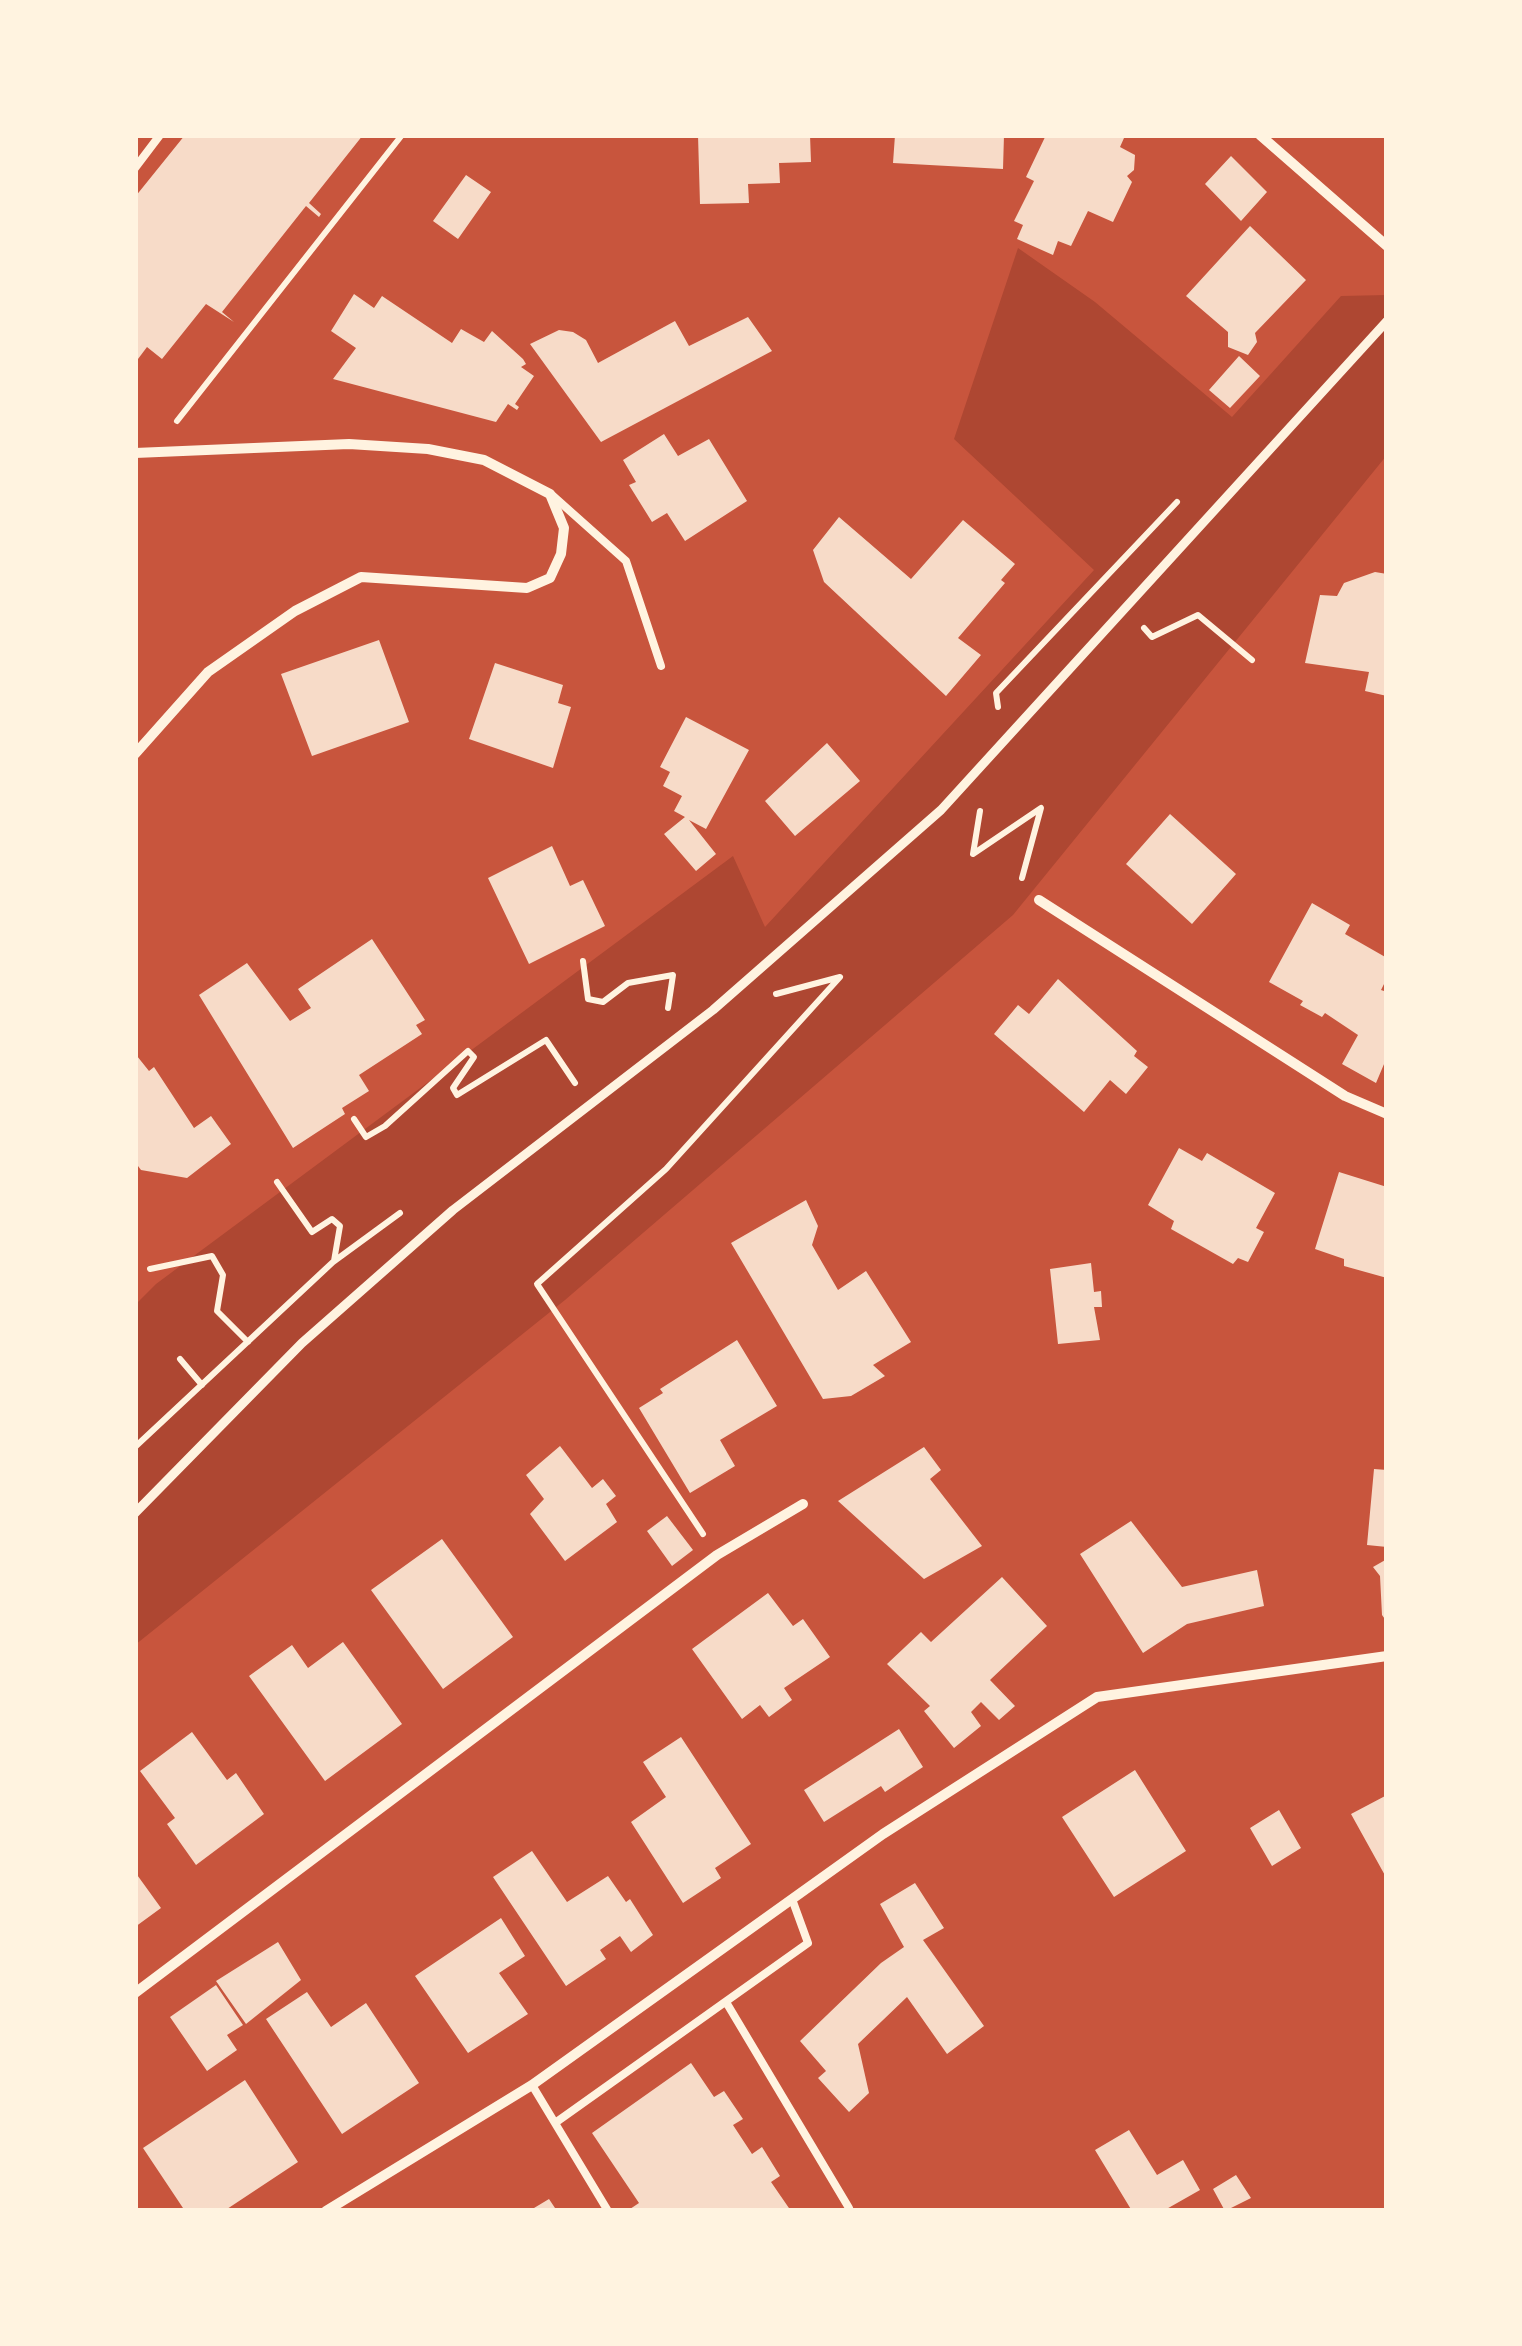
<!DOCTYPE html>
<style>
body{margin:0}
#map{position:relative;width:1522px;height:2346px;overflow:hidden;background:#c8553d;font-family:"Public Sans",sans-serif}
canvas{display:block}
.frame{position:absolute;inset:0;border:138px solid #fff3e0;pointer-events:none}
</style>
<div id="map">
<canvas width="1522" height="2346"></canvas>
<div class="frame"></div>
</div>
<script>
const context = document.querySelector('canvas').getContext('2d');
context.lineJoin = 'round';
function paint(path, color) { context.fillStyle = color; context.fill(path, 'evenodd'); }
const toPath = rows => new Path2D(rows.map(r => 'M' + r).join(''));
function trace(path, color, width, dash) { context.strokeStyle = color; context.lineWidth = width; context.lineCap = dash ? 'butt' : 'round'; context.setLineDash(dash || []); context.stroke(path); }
const green = toPath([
 [1018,248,1095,302,1232,417,1341,296,1387,295,1387,455,1013,915,565,1300,135,1645,135,1305,156,1284,733,856,765,927,1094,570,954,439]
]);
const building = toPath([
 [185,135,363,135,309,203,321,214,319,217,306,206,222,312,234,322,206,304,162,359,147,347,135,363,135,197],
 [698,135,810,135,811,162,779,163,780,183,748,184,749,203,700,204],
 [895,135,1004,135,1003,169,893,163],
 [1046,135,1118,135,1124,138,1120,147,1135,155,1134,170,1127,176,1132,182,1113,222,1088,211,1071,246,1058,241,1053,255,1017,239,1023,225,1014,221,1034,181,1026,177],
 [1231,156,1267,192,1241,221,1205,184],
 [466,175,491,192,458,239,433,221],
 [1250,226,1306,280,1255,333,1257,342,1248,355,1228,347,1228,332,1186,296],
 [354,294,374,308,382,296,452,343,461,329,484,342,492,331,523,359,526,364,521,367,534,376,515,404,519,407,517,410,508,404,496,422,333,379,356,348,331,331],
 [748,317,772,351,601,442,530,344,559,330,573,332,586,340,598,363,675,321,689,346],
 [1239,356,1260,376,1230,408,1209,390],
 [664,434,678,456,709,439,747,501,685,541,667,513,652,522,629,485,636,482,623,460],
 [839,517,911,579,963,520,1015,564,1001,580,1005,583,958,638,981,655,946,696,824,582,813,550],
 [1375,572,1387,574,1387,696,1365,691,1369,672,1305,663,1320,595,1337,596,1344,583],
 [379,640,409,722,312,756,281,674],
 [495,663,563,685,558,703,571,707,553,768,469,739],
 [686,717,749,750,706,829,689,820,716,854,696,871,664,834,685,817,674,811,682,796,663,786,670,772,660,767],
 [827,743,860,781,795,836,765,801],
 [1170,814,1236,874,1192,924,1126,864],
 [552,846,570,886,583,880,605,926,529,964,488,878],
 [1312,903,1350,925,1345,934,1387,958,1387,978,1381,990,1387,992,1387,1057,1376,1083,1342,1064,1358,1035,1325,1013,1322,1017,1300,1005,1303,1001,1269,982],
 [372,939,425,1020,416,1025,422,1034,359,1075,369,1091,342,1108,345,1114,293,1148,199,995,247,963,290,1021,311,1008,298,989],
 [1058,979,1137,1051,1134,1056,1148,1067,1126,1094,1110,1080,1084,1112,994,1034,1018,1005,1029,1014],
 [137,1056,149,1071,154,1067,194,1128,211,1116,231,1144,187,1178,141,1170,135,1162],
 [1179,1148,1202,1161,1207,1153,1275,1193,1256,1228,1264,1232,1248,1262,1238,1258,1233,1264,1171,1229,1174,1221,1148,1205],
 [1339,1172,1387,1187,1387,1278,1344,1266,1344,1259,1315,1249],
 [806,1200,818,1226,812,1245,838,1290,866,1271,911,1342,873,1365,885,1376,851,1396,823,1399,731,1243],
 [1091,1263,1094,1292,1101,1291,1102,1307,1094,1307,1100,1340,1058,1344,1050,1269],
 [737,1340,777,1406,720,1440,735,1466,690,1493,639,1408,663,1393,660,1389],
 [560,1446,592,1488,603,1479,616,1496,606,1504,617,1522,565,1561,530,1514,544,1499,526,1475],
 [924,1447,941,1470,930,1479,982,1546,924,1579,838,1501],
 [1374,1469,1387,1470,1387,1547,1367,1545],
 [667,1516,693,1550,672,1566,647,1531],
 [1131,1521,1182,1587,1257,1570,1264,1606,1187,1624,1143,1653,1080,1554],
 [442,1539,513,1637,443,1689,371,1590],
 [1387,1559,1387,1622,1382,1615,1380,1576,1373,1567],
 [1002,1577,1047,1626,990,1680,1015,1706,999,1720,981,1702,971,1712,981,1726,954,1748,924,1711,930,1706,887,1664,921,1632,931,1642],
 [768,1593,793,1626,803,1619,830,1657,784,1688,792,1700,769,1717,760,1705,742,1719,692,1649],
 [343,1642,402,1724,325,1781,249,1676,292,1645,308,1668],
 [899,1729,923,1767,885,1792,881,1786,824,1822,804,1790],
 [192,1732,227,1780,236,1773,264,1814,196,1865,167,1824,175,1818,140,1771],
 [681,1737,751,1844,715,1868,721,1878,683,1903,631,1822,666,1797,643,1762],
 [1135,1770,1186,1851,1114,1897,1062,1817],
 [1387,1795,1387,1879,1351,1814],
 [1279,1810,1301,1848,1272,1866,1250,1828],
 [532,1851,567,1902,608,1876,626,1902,630,1899,653,1935,631,1952,620,1936,600,1950,606,1959,566,1986,493,1877],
 [135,1872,161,1908,135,1927],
 [915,1883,944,1928,923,1940,984,2026,947,2054,907,1997,858,2044,869,2093,849,2112,818,2078,826,2071,800,2041,881,1963,904,1947,880,1904],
 [501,1918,525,1956,499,1973,528,2014,468,2053,415,1976],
 [278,1942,301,1980,246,2024,216,1981],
 [216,1985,243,2025,227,2035,237,2050,207,2071,170,2017],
 [307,1992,331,2027,366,2003,419,2083,342,2134,266,2019],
 [691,2063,714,2097,724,2091,743,2119,733,2125,752,2154,762,2147,780,2176,771,2182,791,2211,627,2211,639,2203,592,2133],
 [245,2080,298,2162,224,2211,185,2211,143,2148],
 [1129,2130,1157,2175,1183,2160,1200,2190,1163,2211,1132,2211,1095,2150],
 [1236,2175,1251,2198,1225,2211,1213,2189],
 [549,2199,557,2211,529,2211]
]);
const path = toPath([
 [177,421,402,135],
 [1144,628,1152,637,1198,615,1252,660],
 [998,707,996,693,1177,502],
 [980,811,973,854,1041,808,1022,878],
 [583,961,588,999,603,1002,628,983,673,975,668,1008],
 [354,1119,366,1137,385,1126,468,1051,474,1057,453,1088,457,1095,546,1040,575,1083],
 [277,1182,312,1232,332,1219,340,1226,334,1261],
 [150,1269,212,1256,223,1275,217,1311,248,1342],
 [180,1359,202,1385],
 [135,1447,333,1262,400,1213],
 [703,1534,537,1284,666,1169,840,977,776,994]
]);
const service = toPath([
 [135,168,160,135],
 [552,495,626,561,661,666],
 [726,2002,849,2208],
 [532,2085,608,2211],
 [555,2123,808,1943,792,1899]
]);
const pedestrian = toPath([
 [135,1513,302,1343,453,1210,713,1010,941,810,1387,321]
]);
const minor = toPath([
 [1260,135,1387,246],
 [135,453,349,444,428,449,484,460,550,494,564,528,561,554,550,578,527,588,361,577,295,611,208,672,135,754],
 [1039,900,1345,1096,1387,1114],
 [135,1993,717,1555,803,1504],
 [326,2211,532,2085,883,1834,1097,1697,1387,1656]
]);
paint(green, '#ae4732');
paint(building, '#f7dbc8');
trace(path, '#fff3e0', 6);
trace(service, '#fff3e0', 8);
trace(pedestrian, '#fff3e0', 9);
trace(minor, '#fff3e0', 10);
</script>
